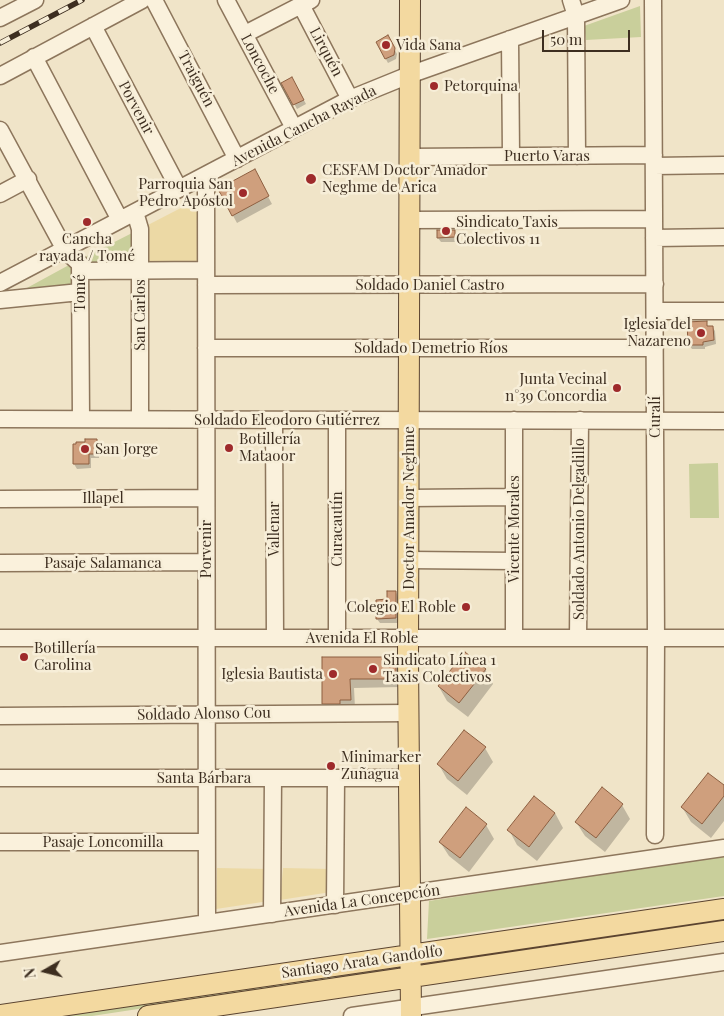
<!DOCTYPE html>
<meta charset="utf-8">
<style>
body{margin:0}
#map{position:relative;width:724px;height:1016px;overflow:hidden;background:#f0e4c8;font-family:"Playfair Display",serif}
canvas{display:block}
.north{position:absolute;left:20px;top:946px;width:50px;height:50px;-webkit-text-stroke:4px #f7eed8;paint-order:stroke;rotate:262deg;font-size:14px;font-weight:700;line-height:20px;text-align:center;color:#3d2e20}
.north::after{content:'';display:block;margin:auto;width:18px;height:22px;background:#3d2e20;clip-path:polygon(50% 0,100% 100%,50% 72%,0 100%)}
.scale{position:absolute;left:542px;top:30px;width:88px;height:22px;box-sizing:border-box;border:2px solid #3d2e20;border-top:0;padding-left:6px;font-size:15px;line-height:18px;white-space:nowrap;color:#3d2e20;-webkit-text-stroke:4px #f7eed8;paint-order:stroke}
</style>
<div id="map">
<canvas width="724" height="1016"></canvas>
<div class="north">N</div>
<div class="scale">50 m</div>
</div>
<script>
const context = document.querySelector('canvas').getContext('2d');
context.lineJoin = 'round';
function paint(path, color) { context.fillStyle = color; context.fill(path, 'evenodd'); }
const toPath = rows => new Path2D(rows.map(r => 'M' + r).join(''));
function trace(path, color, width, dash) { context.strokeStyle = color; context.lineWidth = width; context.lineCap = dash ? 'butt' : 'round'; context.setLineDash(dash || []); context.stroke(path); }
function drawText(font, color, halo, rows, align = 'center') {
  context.font = font + ' "Playfair Display",serif'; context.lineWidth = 5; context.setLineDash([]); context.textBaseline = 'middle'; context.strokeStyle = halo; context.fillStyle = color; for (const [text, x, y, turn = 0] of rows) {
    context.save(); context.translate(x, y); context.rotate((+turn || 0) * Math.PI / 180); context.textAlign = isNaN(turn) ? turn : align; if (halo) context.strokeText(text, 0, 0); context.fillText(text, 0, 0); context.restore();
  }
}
const green = toPath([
 [640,6,641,37,586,40,584,26],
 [138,230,140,266,83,269,81,259],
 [69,265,73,268,74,289,23,292,25,289],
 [718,463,719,518,690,518,689,464],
 [724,855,724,896,427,939,429,901],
 [384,965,383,974,230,995,92,1016,42,1016]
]);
const sand = toPath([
 [204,196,204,263,149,266,146,226],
 [217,868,269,869,269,901,216,909],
 [283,868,331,869,331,892,280,900]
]);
const shadow = toPath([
 [388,37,397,54,396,59,388,63,377,43],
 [292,78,306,104,297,109,283,83],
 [254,171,272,204,237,223,219,190],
 [454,231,457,236,457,242,441,242,438,238],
 [706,323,708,327,712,327,715,331,716,344,705,347,705,349,692,349,689,345],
 [96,440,99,445,99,458,91,458,91,468,77,469,74,464],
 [396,592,398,597,398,623,380,623,377,619,388,601],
 [324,658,395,658,400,666,400,687,354,688,355,708,328,712,323,703],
 [485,669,493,684,468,717,447,701,439,687],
 [485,748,493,762,467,795,447,779,439,765],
 [724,787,724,821,711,838,691,822,682,807],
 [622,805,630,819,605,852,585,836,576,822],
 [555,813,563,828,537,861,517,845,509,830],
 [486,825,494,839,469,872,449,856,440,842]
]);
const building = toPath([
 [388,35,395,48,394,55,385,59,376,42,388,35],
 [292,77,304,100,293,105,281,83,292,77],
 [255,169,269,196,232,216,218,189,255,169],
 [437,230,455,230,455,237,437,238,437,230],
 [707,321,707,326,713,326,714,340,703,342,703,345,688,345,687,322,707,321],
 [85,439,97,439,98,454,89,454,89,464,73,464,73,444,76,444,76,442,85,442,85,439],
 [387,591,396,591,396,618,376,619,376,600,387,599,387,591],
 [465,652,486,669,459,703,438,686,465,652],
 [322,657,396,657,396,679,350,679,351,700,340,700,340,704,322,704,322,657],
 [464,730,486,747,458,781,437,764,464,730],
 [708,773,724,785,724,796,702,824,681,807,708,773],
 [602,787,623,804,596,838,575,822,602,787],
 [534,796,555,813,529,847,507,830,534,796],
 [466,807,487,824,460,858,439,842,466,807]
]);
const minor = toPath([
 [154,0,237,159],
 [226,0,294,128],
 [571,0,576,16,577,156],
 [653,0,656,638,655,835],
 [301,5,350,99],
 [0,18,35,0],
 [93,26,179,189],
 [245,34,311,0],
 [510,39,511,156],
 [34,57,120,220],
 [0,76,142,0],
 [0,130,65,250,80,264,81,419],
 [409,157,654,155],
 [654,166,724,165],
 [206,175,207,923],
 [0,194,28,179],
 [135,212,140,229,140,419],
 [409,220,654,219],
 [654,238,724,237],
 [80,271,206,270],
 [0,283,350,99,409,75,621,0],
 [206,285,655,284],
 [0,300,80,292],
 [655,311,724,311],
 [206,348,655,348],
 [0,419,724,421],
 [274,420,275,638],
 [514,420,514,638],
 [409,498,514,497],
 [0,499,206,498],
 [409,560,514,561],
 [0,563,206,562],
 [0,638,724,638],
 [337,638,337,420],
 [578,638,580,420],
 [0,716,409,713],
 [0,778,409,778],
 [0,842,206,842],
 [335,905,336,778],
 [272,914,273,778],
 [0,953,724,848],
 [352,1016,724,962]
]);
const major = toPath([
 [410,0,408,658,411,1016],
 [0,1015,724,909],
 [148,1016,724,931]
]);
const rail = toPath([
 [0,43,82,0]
]);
const markers = [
 [386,45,5,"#9e2a2b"],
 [434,86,5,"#9e2a2b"],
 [311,179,6,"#9e2a2b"],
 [243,193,5,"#9e2a2b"],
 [87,222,5,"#9e2a2b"],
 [446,231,5,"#9e2a2b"],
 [701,333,5,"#9e2a2b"],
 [617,388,5,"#9e2a2b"],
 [229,448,5,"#9e2a2b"],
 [85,449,5,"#9e2a2b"],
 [466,607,5,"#9e2a2b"],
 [24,657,5,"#9e2a2b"],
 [373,669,5,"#9e2a2b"],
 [333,674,5,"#9e2a2b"],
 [331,766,5,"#9e2a2b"]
];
const poiNames = [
 ["Vida Sana",396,45],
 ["Petorquina",444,86],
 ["CESFAM Doctor Amador",322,170],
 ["Neghme de Arica",322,187],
 ["Parroquia San",233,184,"right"],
 ["Pedro Apóstol",233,201,"right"],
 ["Sindicato Taxis",456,222],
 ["Colectivos 11",456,239],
 ["Cancha",87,239,"center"],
 ["rayada / Tomé",87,256,"center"],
 ["Iglesia del",691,324,"right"],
 ["Nazareno",691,341,"right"],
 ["Junta Vecinal",607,379,"right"],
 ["n°39 Concordia",607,396,"right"],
 ["Botillería",239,439],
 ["Mataoor",239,456],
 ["San Jorge",95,449],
 ["Colegio El Roble",456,607,"right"],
 ["Botillería",34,648],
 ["Carolina",34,665],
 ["Sindicato Línea 1",383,660],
 ["Taxis Colectivos",383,677],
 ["Iglesia Bautista",323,674,"right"],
 ["Minimarker",341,757],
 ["Zuñagua",341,774]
];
const streetNames = [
 ["Lirquén",326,52,62],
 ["Loncoche",260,64,62],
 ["Traiguén",196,79,62],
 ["Porvenir",136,108,62],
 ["Avenida Cancha Rayada",304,126,-27],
 ["Puerto Varas",547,156],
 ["Soldado Daniel Castro",430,285],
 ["Tomé",80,293,-90],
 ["San Carlos",140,315,-90],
 ["Soldado Demetrio Ríos",431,348],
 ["Curalí",655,417,-90],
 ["Soldado Eleodoro Gutiérrez",287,420],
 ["Illapel",103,498],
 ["Doctor Amador Neghme",409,508,-90],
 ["Vallenar",274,529,-90],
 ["Curacautín",337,529,-90],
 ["Vicente Morales",514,529,-90],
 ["Soldado Antonio Delgadillo",579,529,-90],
 ["Porvenir",206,549,-90],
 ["Pasaje Salamanca",103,563],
 ["Avenida El Roble",362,638],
 ["Soldado Alonso Cou",204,714,-1],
 ["Santa Bárbara",204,778],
 ["Pasaje Loncomilla",103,842],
 ["Avenida La Concepción",362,901,-8],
 ["Santiago Arata Gandolfo",362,962,-8]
];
paint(green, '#c9cf9b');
paint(sand, '#ecd9a5');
paint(shadow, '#0003');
paint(building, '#cf9f7d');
trace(building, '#8d5f41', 1);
trace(minor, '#8d765c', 19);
trace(major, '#5b4430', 22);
trace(minor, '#faf1dc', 16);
trace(major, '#f3d9a0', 20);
trace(rail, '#3d2e20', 5.5);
trace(rail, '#f7eed8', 4, [11]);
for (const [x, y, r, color] of markers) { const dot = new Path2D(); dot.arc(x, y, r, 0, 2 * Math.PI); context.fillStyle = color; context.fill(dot); trace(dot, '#f7eed8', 2); }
drawText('15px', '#3d2e20', '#f7eed8', poiNames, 'left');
drawText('15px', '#3d2e20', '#f7eed8', streetNames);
</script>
